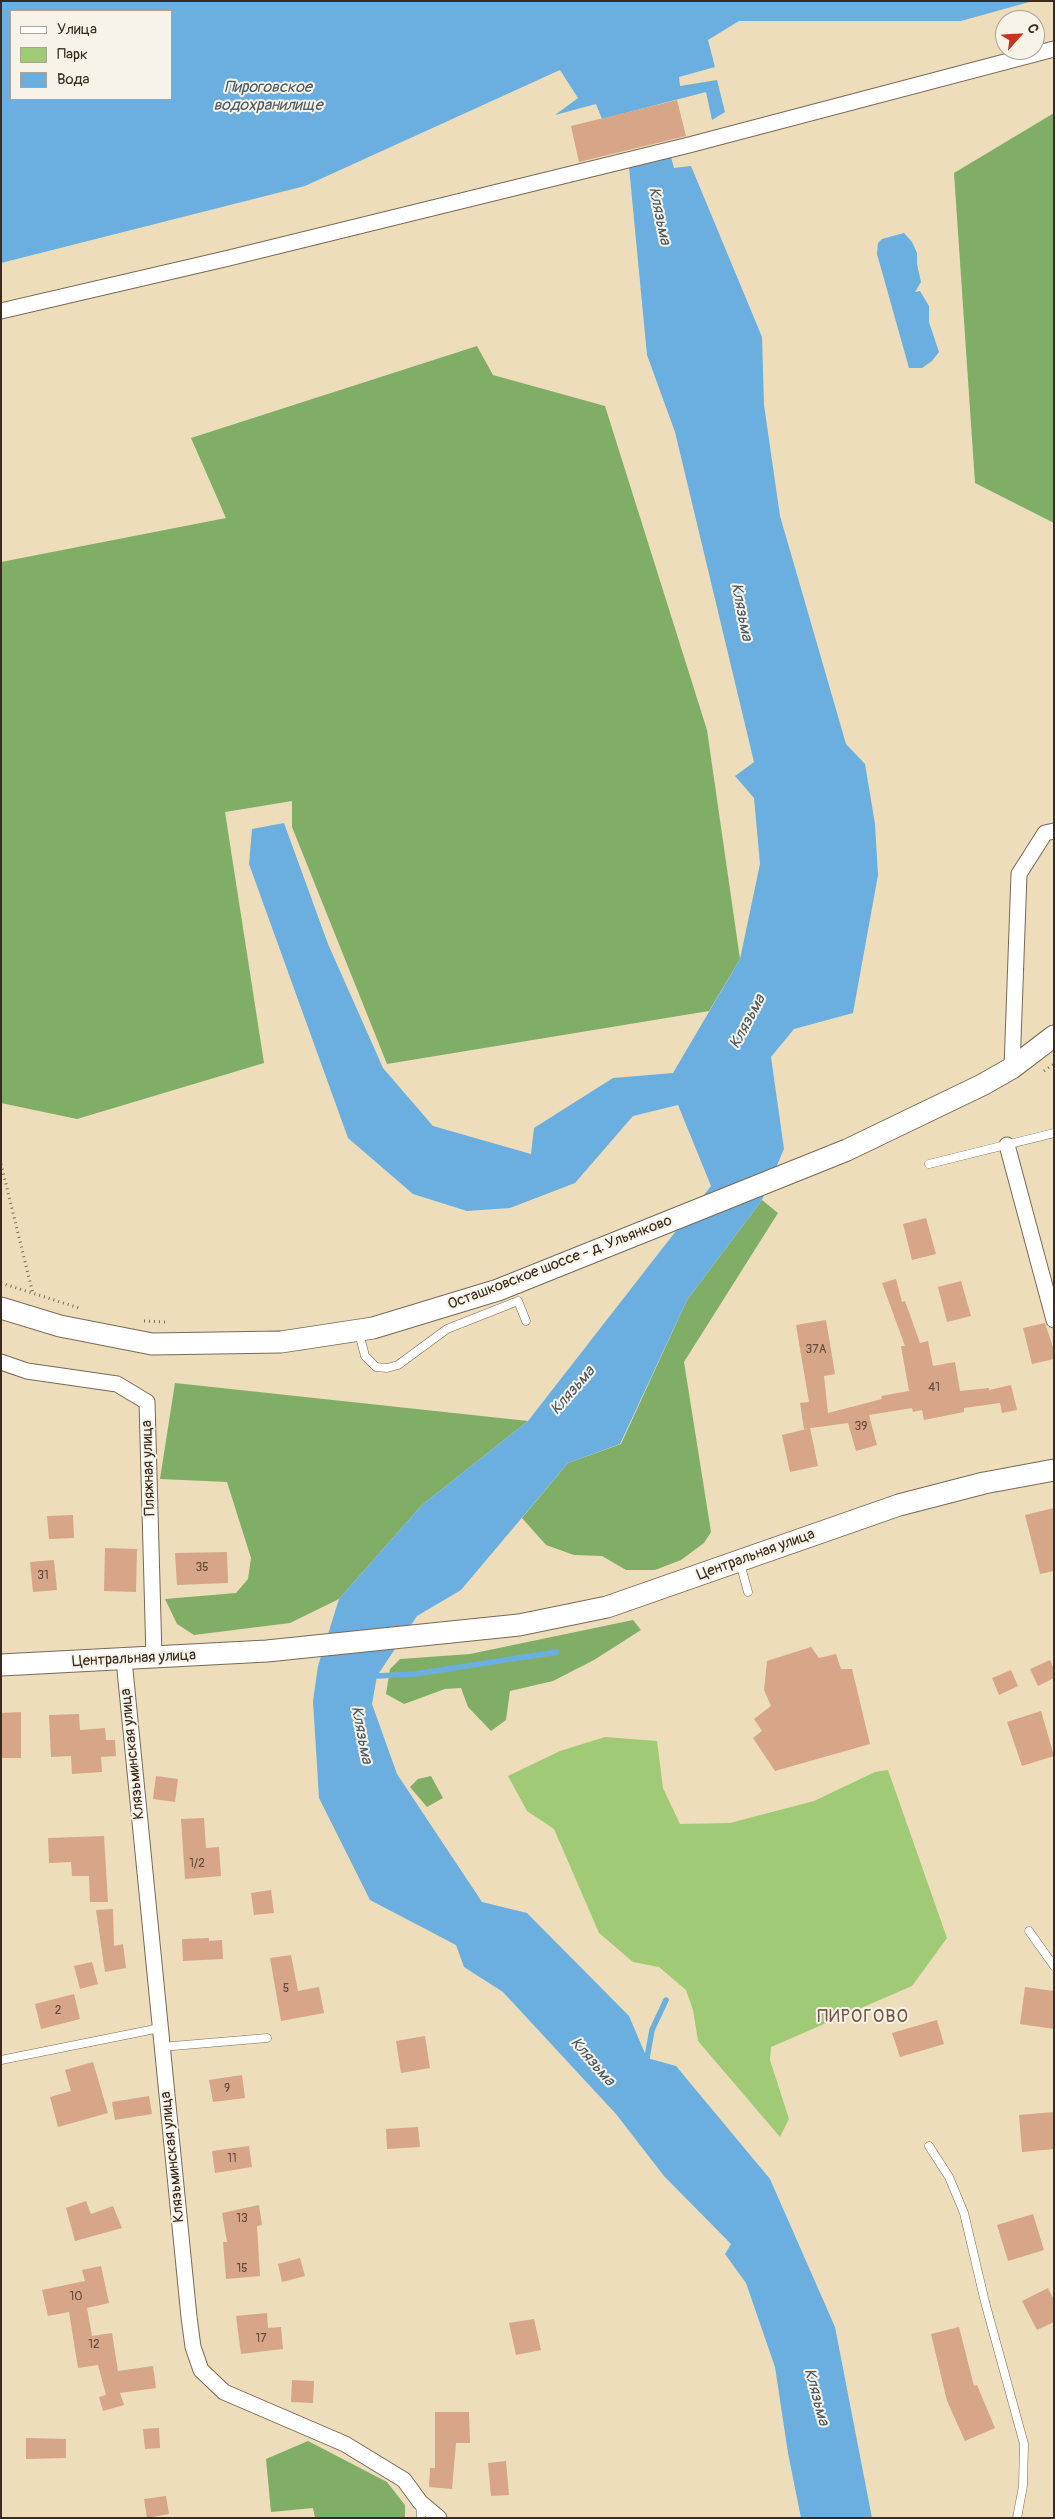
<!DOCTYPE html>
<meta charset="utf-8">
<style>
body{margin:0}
#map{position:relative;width:1055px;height:2519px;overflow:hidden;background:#edddbb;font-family:Pangolin,sans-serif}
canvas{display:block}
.frame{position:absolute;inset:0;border:2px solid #3b2a1e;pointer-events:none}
.legend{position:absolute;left:10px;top:10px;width:162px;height:90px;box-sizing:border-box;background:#f7f3e8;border:1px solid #aca397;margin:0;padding:6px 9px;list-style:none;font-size:15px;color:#3b2a1e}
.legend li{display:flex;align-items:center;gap:10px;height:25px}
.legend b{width:25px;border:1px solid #aca397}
.north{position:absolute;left:995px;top:10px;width:50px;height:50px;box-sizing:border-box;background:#f7f3e8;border:1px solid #aca397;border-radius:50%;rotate:64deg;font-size:14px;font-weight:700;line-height:20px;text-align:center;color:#3b2a1e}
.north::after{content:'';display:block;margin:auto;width:18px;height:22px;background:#c8321e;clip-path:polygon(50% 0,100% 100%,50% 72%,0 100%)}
</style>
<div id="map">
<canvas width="1055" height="2519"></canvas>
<div class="frame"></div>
<ul class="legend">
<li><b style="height:6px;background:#fff"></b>Улица</li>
<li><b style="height:14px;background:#a1ca76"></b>Парк</li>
<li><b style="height:14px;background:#6aafe0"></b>Вода</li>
</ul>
<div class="north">С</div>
</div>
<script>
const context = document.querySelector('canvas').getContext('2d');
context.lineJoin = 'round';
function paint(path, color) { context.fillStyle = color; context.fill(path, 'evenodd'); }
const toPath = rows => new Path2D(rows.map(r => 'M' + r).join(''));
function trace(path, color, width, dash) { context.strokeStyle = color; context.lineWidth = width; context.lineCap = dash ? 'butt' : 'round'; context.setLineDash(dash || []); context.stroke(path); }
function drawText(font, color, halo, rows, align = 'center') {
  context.font = font + ' Pangolin,sans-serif'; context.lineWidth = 4; context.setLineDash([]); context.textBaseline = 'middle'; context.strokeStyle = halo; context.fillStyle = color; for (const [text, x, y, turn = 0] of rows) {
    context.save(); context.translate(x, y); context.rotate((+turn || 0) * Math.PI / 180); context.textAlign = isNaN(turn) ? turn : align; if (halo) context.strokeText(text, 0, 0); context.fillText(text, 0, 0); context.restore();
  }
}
const green = toPath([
 [605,1737,657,1741,663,1788,680,1824,730,1823,814,1801,875,1772,888,1770,947,1938,912,1986,771,2047,770,2060,789,2119,780,2137,698,2041,693,2010,686,1990,659,1967,633,1962,599,1933,554,1829,527,1811,508,1776,560,1751]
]);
const forest = toPath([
 [1054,113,1054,523,975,483,954,173],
 [477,346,493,375,605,406,707,730,740,959,709,1011,387,1064,292,827,292,801,225,812,264,1063,77,1119,1,1103,1,562,226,518,191,438],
 [762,1200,778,1213,684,1362,711,1532,704,1543,681,1560,655,1570,626,1570,602,1556,574,1555,546,1545,522,1518,568,1463,621,1444,687,1300],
 [175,1383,528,1421,422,1505,339,1599,290,1623,194,1635,177,1624,165,1599,236,1593,248,1579,251,1558,227,1482,160,1479],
 [633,1620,641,1630,594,1660,553,1681,510,1691,506,1720,491,1731,468,1707,461,1688,445,1689,404,1704,386,1694,390,1669,400,1659,470,1654],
 [431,1776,443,1798,427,1807,410,1787,418,1779],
 [308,2441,387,2482,405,2505,405,2518,315,2518,313,2508,271,2512,266,2459]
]);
const water = toPath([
 [1,1,1033,1,961,21,739,21,708,40,715,67,679,77,680,86,717,80,725,112,712,120,706,92,602,119,596,104,555,115,578,98,560,70,305,186,1,263],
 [11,11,171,11,171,99,11,99],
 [671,157,674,168,691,166,762,337,764,405,780,516,846,744,865,764,875,824,878,875,853,1013,794,1029,771,1057,784,1149,762,1200,687,1300,620,1444,568,1463,461,1590,417,1616,377,1676,372,1704,397,1774,482,1902,527,1913,629,2016,647,2058,676,2066,770,2179,835,2327,872,2518,801,2518,788,2453,775,2367,746,2283,725,2254,731,2244,664,2176,616,2114,503,1992,464,1967,456,1945,370,1900,319,1798,313,1701,318,1666,339,1599,422,1505,528,1421,711,1186,678,1105,633,1116,575,1183,510,1208,467,1211,413,1194,348,1138,249,864,252,829,284,823,328,944,383,1068,433,1126,531,1154,534,1128,613,1078,673,1073,740,959,760,864,754,798,735,776,754,762,675,432,647,355,629,167],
 [904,233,912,242,917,253,917,264,921,282,915,292,920,291,929,306,929,322,939,352,932,361,922,368,909,368,877,254,878,243,882,239]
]);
const stream = toPath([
 [377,1676,415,1674,557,1652],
 [647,2058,652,2030,666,2000]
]);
const building = toPath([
 [677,100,686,136,579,162,571,126],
 [926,1218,936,1254,912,1260,903,1224],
 [896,1279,902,1302,905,1301,920,1343,928,1341,933,1366,955,1362,960,1391,989,1388,989,1390,1011,1385,1017,1410,1002,1413,1000,1403,964,1408,964,1412,924,1420,922,1410,913,1412,912,1408,869,1415,877,1445,856,1451,848,1423,804,1429,800,1403,809,1402,796,1325,826,1320,835,1374,824,1376,828,1413,882,1399,881,1396,909,1391,901,1346,905,1346,882,1283],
 [961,1281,971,1316,947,1322,938,1287],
 [1045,1323,1054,1350,1054,1359,1032,1364,1023,1328],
 [810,1428,818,1466,790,1472,782,1435],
 [1054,1508,1054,1571,1040,1574,1025,1515],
 [73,1515,74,1538,49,1539,47,1516],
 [105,1548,137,1549,136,1592,104,1591],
 [227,1552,228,1583,177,1585,175,1553],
 [54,1560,57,1590,33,1592,30,1562],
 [811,1647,819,1658,836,1654,841,1669,852,1669,870,1744,775,1771,753,1738,762,1731,754,1719,771,1706,764,1690,767,1661],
 [1050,1660,1054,1669,1054,1678,1038,1686,1030,1669],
 [1011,1670,1018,1686,999,1695,992,1678],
 [1041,1711,1054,1756,1022,1766,1007,1722],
 [21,1712,21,1758,1,1758,1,1713],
 [79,1714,80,1730,105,1728,106,1740,115,1740,116,1756,101,1757,102,1772,72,1774,71,1756,51,1757,49,1715],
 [156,1776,178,1779,175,1802,153,1799],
 [204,1818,206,1848,219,1847,221,1876,185,1879,181,1819],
 [104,1836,108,1902,90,1902,89,1876,72,1876,71,1862,49,1863,48,1838],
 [271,1890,274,1913,254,1915,251,1893],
 [113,1909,114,1946,123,1944,126,1968,105,1972,96,1910],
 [209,1938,209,1941,222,1940,223,1959,183,1961,182,1939],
 [291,1955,298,1991,319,1987,324,2013,281,2021,270,1958],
 [92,1962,98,1984,80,1989,74,1966],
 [1025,1987,1054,1991,1054,2029,1020,2024],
 [74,1994,80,2019,41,2029,35,2004],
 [937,2020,944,2044,900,2057,892,2033],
 [425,2036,430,2068,401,2073,396,2041],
 [93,2062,108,2113,58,2127,50,2097,71,2091,65,2070],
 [242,2075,245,2098,213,2102,209,2080],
 [149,2096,152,2114,115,2120,112,2102],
 [1054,2112,1054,2149,1022,2152,1019,2115],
 [418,2127,420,2147,387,2149,386,2129],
 [249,2146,252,2167,215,2173,212,2151],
 [86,2201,91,2214,113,2206,122,2228,75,2241,66,2208],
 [259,2205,262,2225,257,2226,260,2276,226,2279,223,2242,227,2242,222,2213],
 [1033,2214,1044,2250,1008,2261,997,2225],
 [300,2258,305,2276,282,2282,278,2264],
 [101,2266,109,2303,87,2308,92,2336,112,2333,118,2371,153,2366,156,2388,120,2393,124,2405,103,2411,99,2397,106,2395,98,2365,78,2368,69,2312,48,2316,42,2290,85,2281,82,2270],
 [1048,2288,1054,2300,1054,2322,1037,2330,1022,2301],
 [267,2313,268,2328,281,2327,283,2349,241,2354,236,2316],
 [534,2319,541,2350,516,2355,509,2323],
 [959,2327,974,2386,977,2385,995,2428,965,2441,947,2401,931,2334],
 [292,2380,314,2381,313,2403,291,2402],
 [435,2412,469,2412,470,2443,456,2443,452,2489,429,2487,430,2468,435,2468],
 [159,2428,160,2448,145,2449,143,2429],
 [26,2438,66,2439,66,2458,26,2459],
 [506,2461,509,2495,491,2496,488,2463],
 [166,2496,169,2514,147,2518,144,2499]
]);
const path = toPath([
 [1044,1071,1054,1064],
 [1,1164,33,1294],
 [1,1283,79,1308],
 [144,1321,165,1322]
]);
const lane = toPath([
 [929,1164,1054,1133],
 [359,1333,365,1356,376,1367,387,1368,398,1365,447,1329,518,1301,526,1321],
 [740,1563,748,1592],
 [1029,1931,1054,1966],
 [161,2047,267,2038],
 [1,2060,160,2028],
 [929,2146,949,2177,964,2213,985,2302,1024,2444,1023,2486,1017,2518],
 [420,2502,421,2518]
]);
const street = toPath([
 [1,311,229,258,689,145,1054,49],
 [1012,1068,1019,874,1045,833,1054,831],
 [1007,1145,1054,1320],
 [1,1362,27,1371,117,1384,147,1402,154,1657],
 [124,1660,189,2317,193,2347,201,2370,224,2392,345,2444,404,2480,420,2502,439,2518]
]);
const secondary = toPath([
 [1,1308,60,1326,152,1344,281,1342,373,1328,498,1290,847,1150,982,1085,1012,1068,1054,1036],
 [1,1665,267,1651,519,1625,607,1607,899,1505,984,1483,1054,1470]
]);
const numberNames = [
 ["37А",816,1350],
 ["41",934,1388],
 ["39",861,1427],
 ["35",202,1568],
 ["31",43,1576],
 ["1/2",197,1864],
 ["5",286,1989],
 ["2",58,2011],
 ["9",227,2089],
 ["11",232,2159],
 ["13",242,2219],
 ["15",242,2269],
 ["10",76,2297],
 ["17",261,2339],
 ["12",94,2345]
];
const streetNames = [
 ["Осташковское шоссе - д. Ульянково",560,1263,-21],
 ["Пляжная улица",149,1468,-92],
 ["Центральная улица",756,1555,-20],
 ["Центральная улица",134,1659,-3],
 ["Клязьминская улица",133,1754,-96],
 ["Клязьминская улица",173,2157,-96]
];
const waterNames = [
 ["Пироговское",268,88],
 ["водохранилище",268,106],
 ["Клязьма",659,216,78],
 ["Клязьма",741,612,79],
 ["Клязьма",748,1022,-62],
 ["Клязьма",573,1391,-49],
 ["Клязьма",361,1735,79],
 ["Клязьма",592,2062,49],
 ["Клязьма",816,2397,75]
];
const quarterNames = [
 ["ПИРОГОВО",863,2017]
];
paint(green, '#a1ca76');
paint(forest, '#80ae67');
paint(water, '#6aafe0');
trace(stream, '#6aafe0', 5.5);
paint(building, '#d7a588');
trace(lane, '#796955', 9);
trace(street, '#796955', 17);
trace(secondary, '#796955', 23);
trace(path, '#796955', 3, [1, 4]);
trace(lane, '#fff', 8);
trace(street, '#fff', 15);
trace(secondary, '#fff', 21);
drawText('12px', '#624938', null, numberNames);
drawText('15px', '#3b2a1e', '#f7f3e8', streetNames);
drawText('italic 16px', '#4b5962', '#f7f3e8', waterNames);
context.letterSpacing = '1px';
drawText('18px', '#725543', '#f7f3e8', quarterNames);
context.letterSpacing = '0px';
</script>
